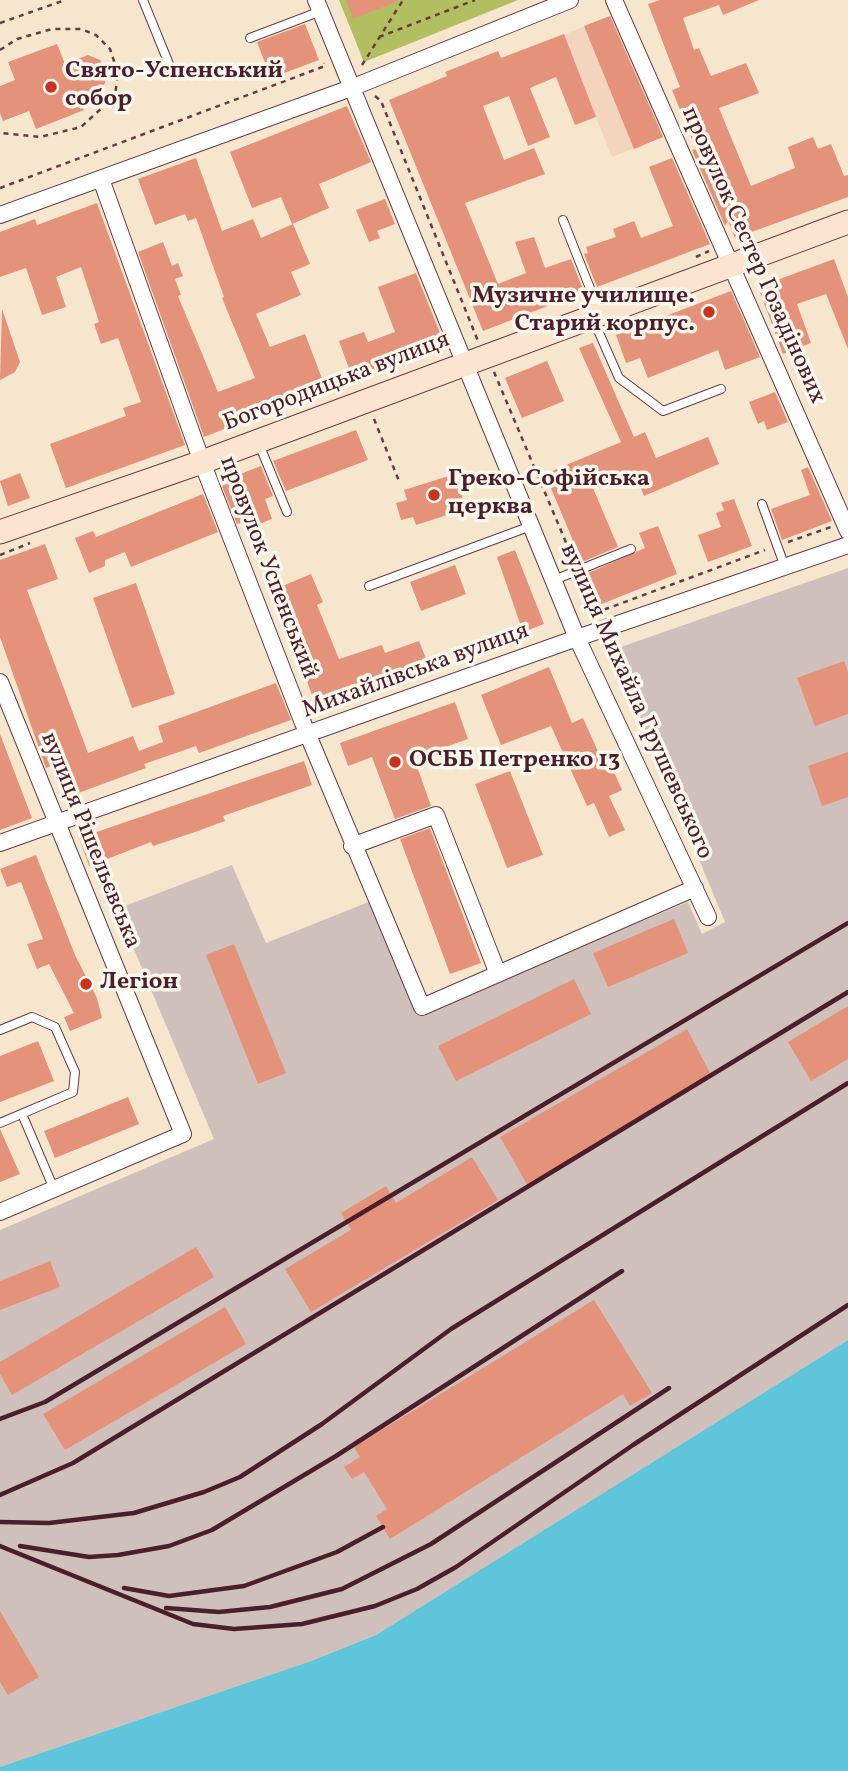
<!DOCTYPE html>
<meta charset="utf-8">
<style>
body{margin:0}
canvas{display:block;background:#f6e6ce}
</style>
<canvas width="848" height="1771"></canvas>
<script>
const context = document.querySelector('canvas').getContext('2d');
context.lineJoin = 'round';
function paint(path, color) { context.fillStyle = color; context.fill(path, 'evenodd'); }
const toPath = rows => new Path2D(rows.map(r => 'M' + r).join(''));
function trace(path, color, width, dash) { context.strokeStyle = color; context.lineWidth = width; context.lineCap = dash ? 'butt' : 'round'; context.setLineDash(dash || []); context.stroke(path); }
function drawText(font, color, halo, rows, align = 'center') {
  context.font = font + ' Vollkorn,serif'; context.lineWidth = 7; context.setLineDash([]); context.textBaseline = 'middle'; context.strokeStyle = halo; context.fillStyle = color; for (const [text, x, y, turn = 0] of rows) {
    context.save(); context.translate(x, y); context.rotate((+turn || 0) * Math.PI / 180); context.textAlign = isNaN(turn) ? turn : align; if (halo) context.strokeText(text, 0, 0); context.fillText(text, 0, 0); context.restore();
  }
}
const built = toPath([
 [615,14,664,136,612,157,563,35]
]);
const industrial = toPath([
 [848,568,848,1340,376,1635,311,1661,0,1767,0,1230,214,1139,117,909,232,865,266,943,371,901,417,1014,688,902,702,934,725,922,612,650]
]);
const green = toPath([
 [339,0,518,0,364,62]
]);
const water = toPath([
 [848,1340,848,1771,0,1771,0,1767,311,1661,376,1635]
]);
const building = toPath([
 [346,0,398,0,398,1,353,19],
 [660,0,759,0,723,15,719,5,683,18,694,50,699,48,711,76,746,63,759,93,719,108,751,186,795,168,788,147,813,137,818,149,831,144,844,176,848,175,848,197,735,238,728,221,725,226,692,150,696,149,672,90,680,87,648,4],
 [610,16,663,137,634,149,584,26],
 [305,24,319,60,271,78,257,42],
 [564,34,596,117,575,125,556,77,530,88,550,137,528,146,509,96,483,106,504,160,534,148,545,174,465,203,498,284,526,273,515,242,534,237,545,268,571,259,584,292,483,331,389,100,447,76,445,72,498,51,501,58],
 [57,44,65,64,88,55,100,60,107,70,105,83,101,88,79,97,84,110,36,129,29,111,3,121,0,113,0,86,15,80,8,62],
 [347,106,371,162,319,184,329,208,292,224,281,197,252,208,230,152],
 [196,158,222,231,253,219,261,238,293,224,310,264,291,272,301,295,256,314,270,347,305,334,326,389,204,437,138,252,163,242,172,266,178,263,183,276,175,279,181,295,178,296,218,392,255,378,222,298,224,297,196,218,188,221,185,214,155,225,138,179],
 [672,158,710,244,597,287,584,254,588,253,586,247,616,237,613,229,634,221,641,238,673,226,649,167],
 [385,199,395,224,377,231,380,238,369,242,356,210],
 [97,203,185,445,66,488,50,444,126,416,123,408,141,402,118,338,101,344,94,324,99,322,81,267,56,277,66,307,42,315,26,268,0,277,0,232,35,219,37,225],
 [834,259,848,297,848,349,826,294,797,304,811,343,783,354,758,287],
 [416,273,444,343,352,377,339,341,364,332,368,342,395,332,378,287],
 [731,291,760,357,725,370,718,350,648,378,640,358,626,363,616,335],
 [2,309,20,362,15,372,0,380],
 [593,343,634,437,645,432,656,458,708,437,719,464,644,496,634,471,593,488,618,547,582,562,545,474,621,442,579,348],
 [547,361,564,401,522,418,505,378],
 [775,392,788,422,767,430,764,421,758,424,749,402],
 [356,430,368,460,286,491,273,461],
 [261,466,273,496,265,499,272,519,246,529,243,522,237,524,222,486,229,483,227,479],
 [808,467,832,521,782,540,771,509,810,495,801,470],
 [20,473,30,498,8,506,0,481],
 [455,474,466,509,416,525,413,517,401,520,396,503,407,500,404,490],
 [203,494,218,532,131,567,125,552,105,560,105,566,89,573,75,538,93,531,96,537],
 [734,499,752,546,708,562,698,535,721,527,716,513,724,510,721,503],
 [658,526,677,574,599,605,586,574,645,548,639,533],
 [45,544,58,579,27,590,88,753,133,736,139,751,163,742,158,726,276,683,291,720,199,753,196,746,144,764,146,768,73,795,61,763,46,768,0,637,0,560],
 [515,550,544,624,523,632,497,557],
 [455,565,466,594,421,611,410,582],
 [311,574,323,602,317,605,339,659,382,645,385,653,419,641,429,666,316,706,304,673,313,669,280,587],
 [136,583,175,694,132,708,93,598],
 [844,661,848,672,848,714,815,726,797,678],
 [549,667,572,723,583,718,600,756,606,754,622,790,609,796,625,830,609,837,594,803,587,806,551,726,501,745,481,695],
 [455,702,468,739,414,758,431,806,395,819,372,757,348,766,340,743],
 [0,734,32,818,0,830],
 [848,752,848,797,822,806,808,766],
 [304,761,312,785,223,816,225,821,195,832,153,846,151,842,89,866,79,838],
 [510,771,543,855,507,868,475,784],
 [430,828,481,963,450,974,400,839],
 [36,855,75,955,97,998,102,1018,70,1031,64,1017,74,1013,49,964,37,969,27,944,43,939,21,882,7,887,0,869],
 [674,919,688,953,608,987,593,953],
 [234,944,286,1073,258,1084,206,955],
 [574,979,591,1014,456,1081,438,1046],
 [848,1006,848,1059,811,1081,788,1042],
 [687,1029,711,1075,529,1188,500,1137],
 [38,1041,54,1081,0,1102,0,1056],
 [128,1097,139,1124,55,1158,44,1131],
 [0,1129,20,1174,0,1182],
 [472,1157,498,1200,311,1312,285,1269,351,1230,341,1213,386,1186,396,1203],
 [196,1247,214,1277,12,1395,0,1374,0,1362],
 [50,1261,60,1287,0,1310,0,1281],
 [594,1300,652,1393,630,1406,623,1394,390,1539,376,1516,387,1509,364,1472,352,1479,344,1467,360,1457,354,1447],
 [225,1307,246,1344,65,1450,43,1414],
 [0,1611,39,1677,8,1695,0,1682]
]);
const path = toPath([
 [0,23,65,0],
 [379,37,475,0],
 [0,50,17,39,52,29,81,29,96,35,110,49,118,73,115,96,81,127,40,137,0,133],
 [362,65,403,0],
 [375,96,381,101,478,341],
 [0,188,325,66,324,63],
 [696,257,709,251],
 [494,372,573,559],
 [374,419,399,481],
 [788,542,831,527],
 [0,555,30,543],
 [582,582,596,614],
 [595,613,765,550]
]);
const lane = toPath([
 [143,0,171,69],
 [250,38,321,11],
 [563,220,599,311],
 [593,319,619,378,663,411,721,389],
 [259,444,287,512],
 [762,504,785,567],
 [554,580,631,549],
 [369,586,531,526],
 [0,1030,32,1017,55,1027,75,1072,73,1092,0,1123],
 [22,1114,54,1189]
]);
const street = toPath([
 [316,0,577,638,708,917],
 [614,0,848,531],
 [101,179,202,462,303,723,422,1007,695,888],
 [0,215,351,88,570,0],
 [0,682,183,1134,0,1212],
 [0,843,577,638,848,545],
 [352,846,436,815,498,974]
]);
const secondary = toPath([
 [0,532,202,462,848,222]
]);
const rail = toPath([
 [0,1419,45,1402,848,923],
 [0,1495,73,1463,848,992],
 [0,1522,49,1523,134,1513,204,1492,240,1477,322,1424,451,1329,848,1083],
 [0,1546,193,1624,234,1629,302,1624,375,1606,417,1589,456,1567,633,1445,848,1305],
 [20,1546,89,1557,118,1555,169,1546,212,1530,336,1456,622,1271],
 [124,1588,169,1596,244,1586,337,1552,383,1527],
 [166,1608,219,1612,270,1607,342,1589,431,1544,669,1388]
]);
const markers = [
 [51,87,7,"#c8321e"],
 [709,312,7,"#c8321e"],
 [434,495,7,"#c8321e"],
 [395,762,7,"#c8321e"],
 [86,984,7,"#c8321e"]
];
const poiNames = [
 ["Свято-Успенський",65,73],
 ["собор",65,101],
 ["Музичне училище.",695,298,"right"],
 ["Старий корпус.",695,326,"right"],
 ["Греко-Софійська",448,481],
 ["церква",448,509],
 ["ОСББ Петренко 13",409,762],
 ["Легіон",100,984]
];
const streetNames = [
 ["провулок Сестер Гозадінових",752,256,66],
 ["Богородицька вулиця",337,383,-21],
 ["провулок Успенський",267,568,69],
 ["Михайлівська вулиця",416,672,-20],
 ["вулиця Михайла Грушевського",635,702,66],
 ["вулиця Рішельєвська",89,841,68]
];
paint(built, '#f3d4bf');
paint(industrial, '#cfc0bb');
paint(green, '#b1bf61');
paint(water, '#5ec5db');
paint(building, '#e4927a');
trace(lane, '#643d43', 10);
trace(street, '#643d43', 18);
trace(secondary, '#643d43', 25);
trace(path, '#643d43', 2.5, [5, 5]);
trace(lane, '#fff', 8);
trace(street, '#fff', 16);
trace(secondary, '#fde4d0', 23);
trace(rail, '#4a1f2b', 4.5);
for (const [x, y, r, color] of markers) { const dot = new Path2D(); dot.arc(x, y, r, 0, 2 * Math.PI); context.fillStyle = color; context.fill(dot); trace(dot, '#fbf7ec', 2.5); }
drawText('bold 24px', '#4a1f2b', '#fbf7ec', poiNames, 'left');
drawText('24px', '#4a1f2b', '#fbf7ec', streetNames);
</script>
